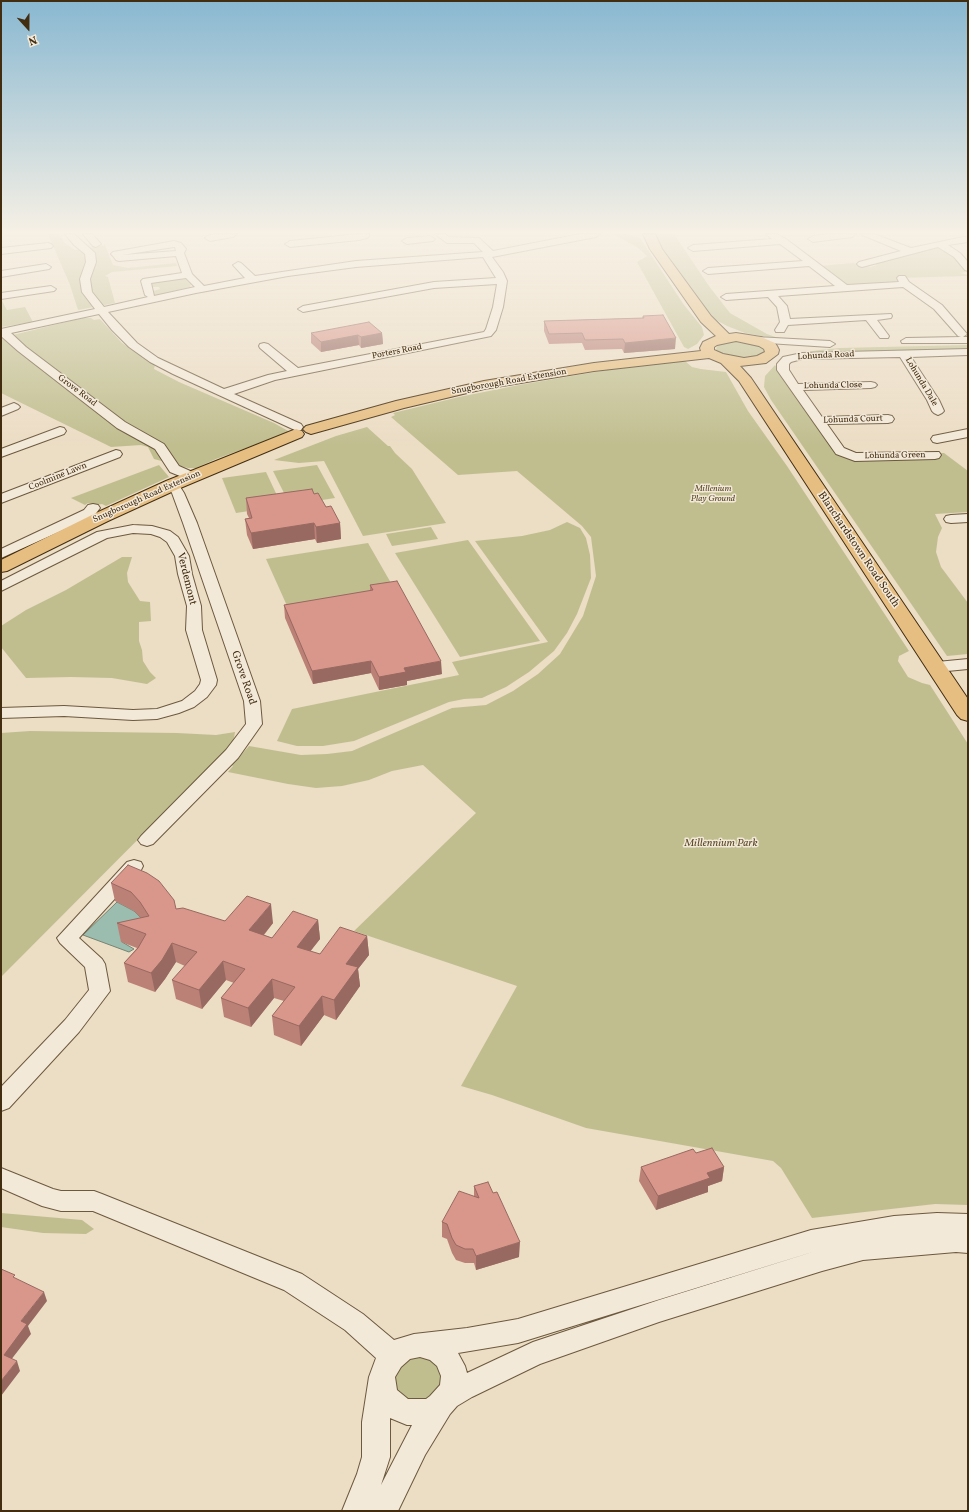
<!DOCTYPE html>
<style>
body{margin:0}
#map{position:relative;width:969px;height:1512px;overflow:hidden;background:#ecddc5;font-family:Vollkorn,serif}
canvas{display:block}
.frame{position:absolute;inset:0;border:2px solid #422d11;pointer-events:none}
.north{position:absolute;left:8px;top:8px;width:40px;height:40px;-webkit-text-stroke:3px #f3e9d9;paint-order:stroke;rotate:159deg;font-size:11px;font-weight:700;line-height:16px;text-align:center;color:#422d11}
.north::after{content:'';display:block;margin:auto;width:14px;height:18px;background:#422d11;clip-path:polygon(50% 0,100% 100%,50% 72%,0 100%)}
</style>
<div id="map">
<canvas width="969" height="1512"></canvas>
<div class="frame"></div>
<div class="north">N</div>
</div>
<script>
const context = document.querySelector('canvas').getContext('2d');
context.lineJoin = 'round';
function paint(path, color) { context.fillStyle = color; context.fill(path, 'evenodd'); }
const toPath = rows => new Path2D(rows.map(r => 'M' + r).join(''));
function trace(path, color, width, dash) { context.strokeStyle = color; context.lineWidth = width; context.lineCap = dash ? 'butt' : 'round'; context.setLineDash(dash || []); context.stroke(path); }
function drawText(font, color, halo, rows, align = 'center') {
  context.font = font + ' Vollkorn,serif'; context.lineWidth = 3; context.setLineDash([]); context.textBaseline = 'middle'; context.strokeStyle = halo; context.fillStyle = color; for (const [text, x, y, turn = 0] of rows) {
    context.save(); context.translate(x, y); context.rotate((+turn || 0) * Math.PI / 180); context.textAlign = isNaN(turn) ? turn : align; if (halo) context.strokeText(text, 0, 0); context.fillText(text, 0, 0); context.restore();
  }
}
const green = toPath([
 [48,234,59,234,65,243,75,250,105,245,113,265,128,268,176,263,177,266,112,272,105,276,108,277,115,303,78,310,70,285],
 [612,234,629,234,640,238,642,241,684,305,702,327,704,335,697,344,688,349,684,347,637,262,647,256,637,247],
 [652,234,674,234,709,286,730,313,767,334,784,340,745,333,727,326,716,320,702,305,698,303],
 [930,247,939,247,950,252,967,270,965,272,960,273,968,275,968,276,899,278,900,282,851,286,845,284,820,266,853,263,871,267,877,265,873,263],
 [185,278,191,284,190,287,154,296,153,291,160,289,159,287,151,287,149,282],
 [1,299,7,310,25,307,33,322,1,327],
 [82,318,91,318,94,320,100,319,122,343,155,365,154,369,179,382,274,423,290,432,216,459,196,468,188,468,154,459,148,447,141,445,111,447,1,393,1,338],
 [735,340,762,346,765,353,753,358,733,358,716,351,717,345],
 [968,345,968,350,801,353,819,350,839,348],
 [685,361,692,367,701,369,726,372,748,411,787,466,909,651,899,656,898,661,908,677,922,683,930,685,968,744,968,1205,935,1204,812,1218,781,1168,773,1161,586,1128,492,1095,461,1086,517,986,354,931,476,813,423,765,392,771,369,780,342,786,316,788,288,784,228,772,233,766,232,765,249,746,301,755,327,754,352,751,452,708,486,705,513,691,538,674,560,654,583,616,596,576,591,537,582,526,517,471,458,475,391,417,395,415,393,413,459,397,519,385,607,370],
 [775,365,840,454,923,458,940,457,939,453,944,453,968,471,968,512,935,514,942,528,938,537,936,552,941,567,968,603,968,654,947,656,771,400,764,387,765,376],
 [367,427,388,446,390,446,395,453,412,469,446,523,363,536,324,461,299,463,274,460,336,436],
 [159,465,169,477,106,506,102,504,96,505,88,503,85,505,71,498],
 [317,465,335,498,290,505,273,471],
 [266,472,282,506,236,513,222,478],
 [567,522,580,528,586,538,590,555,591,578,577,614,567,633,554,651,529,672,506,687,482,698,464,699,449,702,354,741,323,746,297,746,277,741,292,709,459,675,452,662,548,642,475,541,522,536,550,530],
 [431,527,438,539,392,546,386,534],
 [468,540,540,641,460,657,395,553],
 [368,543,395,590,288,608,266,559],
 [122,557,132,557,127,573,128,582,140,601,150,602,151,621,139,622,139,641,142,650,143,661,150,672,156,678,147,684,112,678,71,677,26,678,1,647,1,626,26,610,66,590],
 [30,731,177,733,216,735,235,732,233,744,2,976,1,976,1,733],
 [1,1213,82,1220,94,1229,86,1234,43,1233,1,1227],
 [419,1356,433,1361,438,1366,441,1379,440,1386,430,1397,422,1400,414,1400,406,1398,400,1394,396,1387,394,1380,396,1372,400,1365,412,1358]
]);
const water = toPath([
 [117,902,134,911,144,921,122,942,134,949,129,952,83,935,117,902]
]);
const minor = toPath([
 [65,234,74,234,95,253,96,262,90,279,92,292,104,307,148,297,145,295,141,281,143,279,182,273,176,256,119,261,116,260,113,256,111,254,113,252,174,241,181,243,186,249,184,253,192,274,204,286,245,278,233,265,238,262,241,263,255,276,356,261,483,252,474,243,447,243,435,234,445,234,449,237,479,238,493,251,580,234,600,234,596,237,492,257,503,272,507,281,503,307,496,330,491,336,275,380,234,394,301,424,303,427,301,430,297,431,173,374,150,362,129,347,112,330,99,314,11,333,26,347,125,422,164,444,179,466,197,474,198,477,197,480,192,481,170,472,155,449,117,428,18,351,1,336,1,329,95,309,82,292,80,279,86,262,85,254,74,245,65,234],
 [175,247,176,251,122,255,174,247,175,247],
 [483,257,496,278,434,282,303,306,298,309,303,312,434,288,497,284,493,307,486,329,484,332,298,368,268,344,264,343,260,344,259,346,260,348,287,371,268,375,224,389,158,358,137,343,108,312,196,293,288,276,356,267,483,257],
 [186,278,195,287,154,296,151,283,186,278],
 [83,234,92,234,101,244,96,247,93,246,83,234],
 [215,234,237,234,233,237,210,241,205,238,207,236,215,234],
 [358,234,369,234,369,236,367,238,359,240,290,247,285,244,290,241,358,234],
 [766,234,777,234,786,239,847,285,899,282,897,278,899,276,905,276,909,282,942,305,967,334,963,337,968,337,968,343,902,343,901,341,906,338,961,337,958,336,934,309,903,287,778,296,787,306,790,319,891,314,892,316,891,318,877,320,889,336,888,338,880,338,866,320,788,325,784,332,776,332,775,330,780,322,777,307,768,297,726,300,721,297,726,294,835,286,809,266,708,274,703,271,708,268,803,261,780,244,693,251,688,248,693,245,772,239,766,234],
 [828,234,856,234,852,237,813,242,808,239,813,236,828,234],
 [860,234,874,234,911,248,968,236,968,242,948,245,960,253,968,262,968,271,965,270,954,257,938,247,862,267,859,266,857,264,859,262,901,251,860,234],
 [430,236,435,239,433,241,407,244,402,241,407,238,430,236],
 [48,243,51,244,53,246,51,248,1,254,1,248,48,243],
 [46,264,51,267,49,269,1,277,1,271,46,264],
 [51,286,56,289,54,291,1,299,1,293,51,286],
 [756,337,830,341,835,344,830,347,752,342,751,340,752,338,756,337],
 [968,349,968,355,911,357,939,400,944,411,942,413,938,415,934,413,932,411,927,400,900,357,802,359,791,362,789,364,789,370,798,384,871,382,875,383,877,385,875,387,871,388,803,390,822,417,888,415,892,416,894,419,892,422,888,423,827,424,844,448,856,453,939,452,941,455,939,458,935,459,855,461,836,454,777,370,777,364,783,357,802,353,968,349],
 [14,403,18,405,20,407,18,409,1,416,1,408,14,403],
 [60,427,64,428,66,431,64,434,1,457,1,449,60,427],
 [968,429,968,437,937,443,933,442,931,439,933,436,968,429],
 [116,450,120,451,122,454,120,457,1,503,1,494,116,450],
 [172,481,177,482,184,493,197,523,260,701,262,724,238,758,153,844,147,846,141,844,138,840,141,836,226,750,246,724,244,701,183,523,172,493,166,485,167,482,172,481],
 [93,504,98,505,100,508,94,516,1,558,1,549,84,510,88,505,93,504],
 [968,514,968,522,951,523,946,522,944,519,946,516,951,515,968,514],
 [133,525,152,526,170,531,178,537,189,556,192,574,201,606,202,630,217,680,216,685,207,697,194,707,179,713,157,719,133,720,64,716,1,718,1,708,64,706,133,710,157,709,182,701,195,691,200,684,201,680,186,630,187,606,178,574,175,556,167,542,160,537,151,534,133,533,107,538,1,591,1,581,97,532,133,525],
 [968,659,968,669,937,672,931,670,929,667,931,664,937,662,968,659],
 [134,860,141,862,143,866,141,870,79,938,102,959,105,964,110,991,79,1032,9,1108,1,1111,1,1087,65,1020,89,990,85,967,60,943,57,938,127,862,134,860],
 [1,1168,53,1189,61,1191,94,1191,102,1194,302,1274,363,1314,394,1340,414,1334,467,1328,518,1319,811,1230,894,1216,937,1213,968,1214,968,1253,956,1252,863,1260,822,1271,659,1322,540,1364,472,1397,457,1406,450,1414,425,1455,398,1511,342,1511,357,1474,362,1457,362,1422,369,1377,376,1358,345,1330,284,1290,93,1211,61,1211,42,1206,1,1188,1,1168],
 [819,1250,659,1300,533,1342,467,1373,465,1366,458,1353,518,1343,819,1250],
 [420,1357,430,1360,437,1366,441,1376,440,1385,430,1396,426,1399,408,1399,397,1390,395,1377,401,1367,410,1359,420,1357],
 [390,1418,407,1425,412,1425,381,1485,390,1457,390,1418]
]);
const major = toPath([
 [643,234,655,234,662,249,711,316,729,334,736,333,761,337,775,343,777,346,779,350,778,354,766,363,740,366,751,378,968,699,968,721,961,719,957,715,739,381,721,363,709,358,594,371,484,389,404,408,311,434,306,432,303,429,306,426,396,401,484,381,594,363,701,351,700,348,703,342,716,336,701,322,650,249,643,234],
 [736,341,759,346,764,349,765,352,757,356,744,358,723,354,714,350,714,347,717,345,736,341],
 [296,429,302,431,304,434,302,437,178,489,108,521,7,571,1,572,1,560,96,513,166,481,296,429]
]);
const wall = toPath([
 [643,316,675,349,624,353,622,349,585,350,582,343,549,344,544,331,544,321,642,318],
 [311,333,382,333,383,344,361,348,359,345,321,352,311,343],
 [314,494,340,523,341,539,317,543,315,539,253,549,247,535,245,519,249,518,247,514,246,498],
 [370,585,442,674,407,681,407,685,379,690,371,673,313,684,285,618,284,605,370,591],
 [111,883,176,909,225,921,273,923,264,935,272,938,318,920,320,939,310,951,320,954,367,936,369,955,358,969,360,986,336,1020,324,1015,301,1046,274,1035,272,1016,284,1001,274,998,251,1027,224,1017,221,998,234,983,226,980,202,1009,176,999,172,980,185,966,176,962,165,979,155,992,128,982,124,963,137,948,121,942,117,923,141,918,134,911,115,901],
 [696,1153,724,1167,722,1181,708,1186,708,1192,656,1210,639,1181,641,1167],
 [474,1186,519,1257,476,1270,474,1263,465,1263,456,1260,452,1253,447,1239,442,1237,442,1222,474,1196]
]);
const shadedWall = toPath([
 [382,333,383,344,361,348,361,337],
 [358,335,359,345,321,352,321,342],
 [676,338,675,349,624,353,625,343],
 [314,523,315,539,253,549,251,533],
 [340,523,341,539,317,543,316,527],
 [371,661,371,673,313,684,312,671],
 [441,661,442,674,407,681,407,685,379,690,379,677,404,668],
 [271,904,273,923,252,949,249,930],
 [318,920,320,939,299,966,297,947],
 [367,936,369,955,358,969,360,986,336,1020,334,1000,346,964],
 [172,943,176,962,165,979,155,992,151,973],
 [223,961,226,980,202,1009,199,990],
 [272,979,274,998,251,1027,248,1008],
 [322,996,324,1015,301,1046,299,1026],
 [724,1167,722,1181,708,1186,708,1192,656,1210,658,1196,707,1173],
 [520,1242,519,1257,476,1270,476,1256],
 [44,1292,47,1301,28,1326,31,1334,7,1365,4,1355,21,1321],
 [17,1361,20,1371,1,1396,1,1381]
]);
const building = toPath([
 [663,315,676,338,625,343,623,339,585,340,582,333,549,334,544,321,644,318,643,316,663,315],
 [369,322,382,333,361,337,358,335,321,342,311,333,369,322],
 [312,489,314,494,318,493,326,507,331,506,340,523,316,527,314,523,251,533,245,519,252,518,246,498,312,489],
 [397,581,441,661,404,668,406,672,379,677,371,661,312,671,284,605,373,590,370,585,397,581],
 [128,865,147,873,159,881,174,900,176,909,183,908,225,921,247,896,271,904,249,930,272,938,293,911,318,920,297,947,320,954,340,927,367,936,346,964,358,967,334,1000,322,996,299,1026,272,1016,295,987,272,979,248,1008,221,998,245,969,223,961,199,990,172,980,197,952,172,943,162,960,151,973,124,963,138,948,146,934,117,923,149,916,140,902,131,892,111,883,128,865],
 [712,1148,724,1167,707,1173,710,1178,658,1196,641,1167,693,1149,696,1153,712,1148],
 [488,1182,493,1193,497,1192,520,1242,476,1256,473,1249,465,1249,456,1245,452,1238,447,1224,442,1222,459,1191,479,1198,474,1186,488,1182],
 [1,1269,15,1275,13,1277,44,1292,21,1321,27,1324,4,1355,17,1361,1,1381,1,1269]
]);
const farStreetnames = [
 ["Porters Road",397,352,-11],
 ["Lohunda Road",826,356,-3],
 ["Snugborough Road Extension",509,382,-10],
 ["Lohunda Dale",921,382,59],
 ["Lohunda Close",833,386,-1],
 ["Grove Road",77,391,37],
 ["Lohunda Court",853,420,-2],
 ["Lohunda Green",895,456,-1],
 ["Coolmine Lawn",58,477,-22],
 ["Snugborough Road Extension",147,497,-24]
];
const farParknames = [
 ["Millenium",713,489],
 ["Play Ground",713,499]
];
const streetNames = [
 ["Blanchardstown Road South",858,550,56],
 ["Verdemont",186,579,76],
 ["Grove Road",243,678,71]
];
const parkNames = [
 ["Millennium Park",721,844]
];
paint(green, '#c0be8f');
paint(water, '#9abdaf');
trace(water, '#778370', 1);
trace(minor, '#6c593e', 2);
trace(major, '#422d11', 2);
paint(minor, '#f3e9d9');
paint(major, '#e6be82');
paint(wall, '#bb8177');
paint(shadedWall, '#986961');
paint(building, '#d9968a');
trace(building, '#986961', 1);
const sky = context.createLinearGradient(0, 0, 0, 446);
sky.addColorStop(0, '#89b8d1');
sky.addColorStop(0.52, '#f6f0e5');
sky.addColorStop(1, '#f6f0e500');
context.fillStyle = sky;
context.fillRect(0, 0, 969, 446);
drawText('9px', '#422d11', '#f3e9d9', farStreetnames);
drawText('italic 9px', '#5b4a2a', '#f3e9d9', farParknames);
drawText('11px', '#422d11', '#f3e9d9', streetNames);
drawText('italic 11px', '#5b4a2a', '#f3e9d9', parkNames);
</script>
